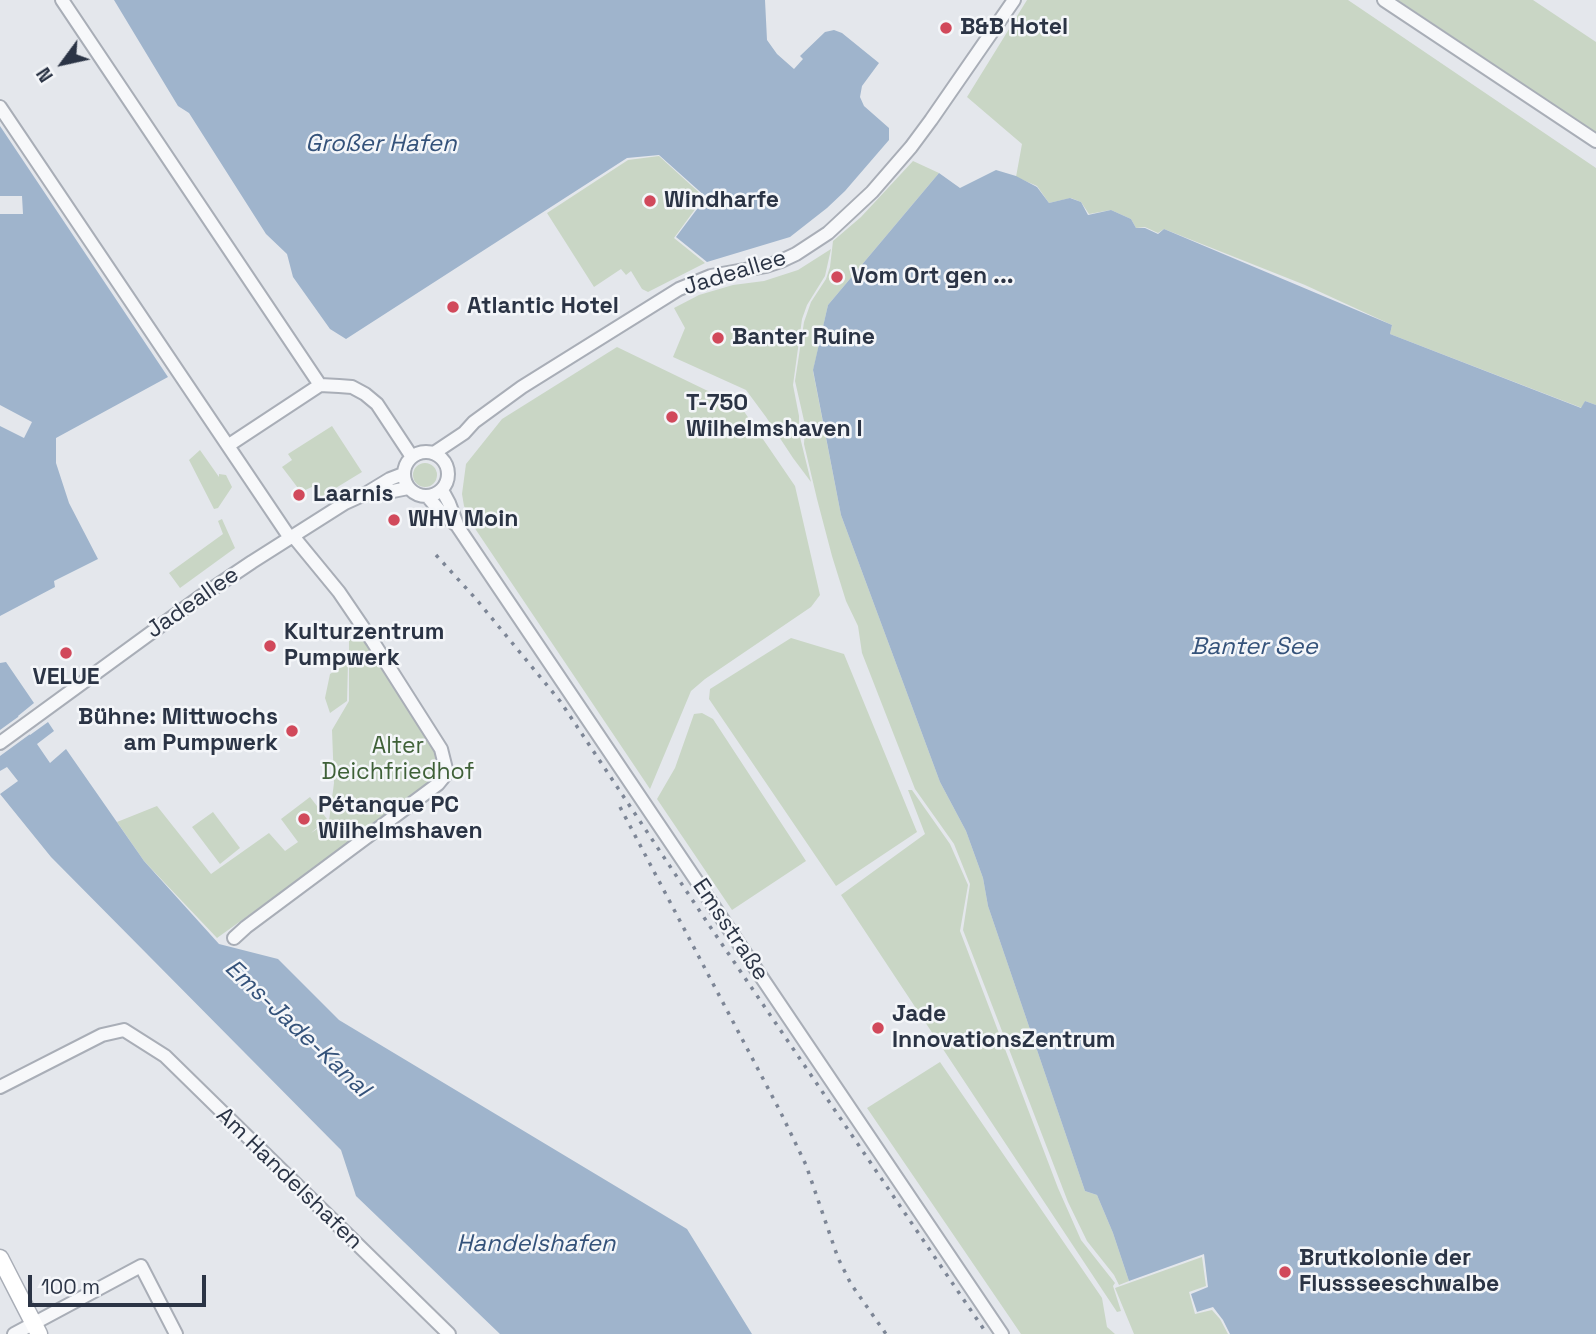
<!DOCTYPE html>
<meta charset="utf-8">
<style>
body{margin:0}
#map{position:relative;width:1596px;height:1334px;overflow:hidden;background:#e4e7ec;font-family:"Space Grotesk",sans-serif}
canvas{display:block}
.north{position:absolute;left:28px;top:28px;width:70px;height:70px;-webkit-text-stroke:5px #f4f6f9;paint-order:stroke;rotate:237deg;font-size:19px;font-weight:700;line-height:28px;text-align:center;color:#2b3445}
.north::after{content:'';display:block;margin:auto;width:24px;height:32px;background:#2b3445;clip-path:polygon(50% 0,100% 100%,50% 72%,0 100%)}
.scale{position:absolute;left:28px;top:1275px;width:178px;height:32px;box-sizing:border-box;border:4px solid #2b3445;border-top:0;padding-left:9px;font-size:21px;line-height:24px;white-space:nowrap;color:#2b3445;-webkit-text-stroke:5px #f4f6f9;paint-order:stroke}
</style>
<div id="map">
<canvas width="1596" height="1334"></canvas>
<div class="north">N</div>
<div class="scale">100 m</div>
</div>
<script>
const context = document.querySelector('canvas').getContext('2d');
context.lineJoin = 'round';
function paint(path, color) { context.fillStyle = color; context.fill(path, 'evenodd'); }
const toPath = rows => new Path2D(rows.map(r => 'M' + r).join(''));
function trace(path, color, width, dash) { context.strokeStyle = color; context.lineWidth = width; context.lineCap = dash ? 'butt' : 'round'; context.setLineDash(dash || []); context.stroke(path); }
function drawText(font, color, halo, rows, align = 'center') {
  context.font = font + ' "Space Grotesk",sans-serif'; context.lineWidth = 5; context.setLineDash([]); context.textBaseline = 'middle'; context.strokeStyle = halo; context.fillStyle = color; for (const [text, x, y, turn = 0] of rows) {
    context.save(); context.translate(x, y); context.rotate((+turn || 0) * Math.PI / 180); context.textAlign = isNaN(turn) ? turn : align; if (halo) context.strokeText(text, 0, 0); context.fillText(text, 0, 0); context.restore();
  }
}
const green = toPath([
 [1027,0,1348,0,1596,168,1596,405,1585,401,1582,408,1390,334,1392,325,1305,285,1164,229,1158,233,1145,227,1136,228,1131,219,1111,210,1089,214,1081,202,1071,198,1049,203,1037,186,1016,177,1022,144,967,97],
 [1398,0,1533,0,1596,42,1596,133],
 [659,156,704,197,674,238,705,263,648,292,642,289,631,271,626,275,621,269,594,287,547,213,628,160],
 [913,161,939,173,828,305,813,371,841,515,940,782,966,831,983,878,988,906,1085,1191,1097,1195,1113,1233,1129,1281,1119,1285,1114,1275,1087,1241,1068,1202,963,930,970,884,954,844,915,789,862,653,858,626,846,601,832,556,817,499,804,444,805,425,795,381,804,322,811,302,826,279,830,267,833,241,861,217],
 [831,249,825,276,807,305,802,319,793,385,799,416,799,433,811,482,793,458,766,417,746,390,673,357,685,328,674,308,699,295,733,285,764,281,798,270],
 [617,347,741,407,795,486,820,595,811,607,705,679,691,691,650,789,476,530,464,506,462,494,466,464,502,419],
 [332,426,362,472,321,497,314,486,301,492,282,467,292,460,288,454],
 [200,450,219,477,219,474,226,475,232,487,218,508,214,509,189,460],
 '413 475a12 12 0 1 1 24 0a12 12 0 1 1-24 0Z',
 [222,519,235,548,180,588,169,573,223,534,218,521],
 [358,632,437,749,443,770,433,783,217,938,144,861,117,822,157,806,211,874,269,833,285,851,298,842,281,819,310,797,327,819,311,833,329,821,334,783,332,730,349,701,349,641],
 [791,638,844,654,917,832,836,886,709,699,710,689],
 [348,663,347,701,330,713,325,698,330,674],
 [702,713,713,719,806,861,732,910,657,799,675,768,694,714],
 [908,790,912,790,950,844,968,885,960,931,1058,1188,1081,1240,1115,1283,1113,1286,1121,1311,1117,1312,841,895,925,834],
 [213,812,240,848,220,864,192,827],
 [940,1062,1102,1298,1107,1327,1115,1334,1021,1334,867,1108],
 [1202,1257,1206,1286,1189,1292,1195,1314,1212,1310,1220,1319,1228,1334,1134,1334,1115,1288]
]);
const water = toPath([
 [114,0,765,0,767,40,777,54,794,69,803,59,800,56,825,32,834,30,842,33,879,63,862,86,860,97,864,106,889,128,889,140,845,191,827,208,790,237,707,262,676,237,706,197,659,155,627,158,346,339,330,329,293,277,287,254,266,234,189,113,178,106],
 [0,126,168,377,56,438,56,463,69,503,98,559,54,581,55,587,0,616,0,426,24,438,32,422,0,405,0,214,23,214,22,196,0,196],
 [996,170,1016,176,1037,187,1049,203,1070,198,1081,202,1088,215,1111,210,1131,219,1136,228,1145,228,1158,234,1164,229,1392,325,1390,334,1581,408,1585,401,1596,405,1596,1334,1230,1334,1223,1320,1213,1307,1197,1312,1191,1294,1208,1287,1204,1254,1129,1281,1113,1233,1097,1195,1085,1191,988,906,983,878,966,831,940,782,841,515,813,370,828,305,939,173,960,188],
 [6,662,34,703,18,716,30,735,48,722,54,731,37,744,50,763,66,749,144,861,219,944,278,959,339,1020,687,1229,752,1334,500,1334,356,1196,341,1150,51,857,0,794,18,781,7,767,0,771,0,663]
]);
const pier = toPath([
 [36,704,37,705,22,716,31,730,46,719,48,721,0,756,0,730]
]);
const street = toPath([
 [62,0,320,385],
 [1384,0,1596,141],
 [0,107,290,538],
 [229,445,320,385,339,386,352,387,365,394,377,404,412,457],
 '404 474a22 22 0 1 1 44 0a22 22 0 1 1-44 0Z',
 [434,453,464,433,474,422,522,387,679,289,711,276,766,266,781,261,796,254,828,233,872,192,911,147,931,120,1014,0],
 [442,490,449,503,458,527,1002,1334],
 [370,493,393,491,408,488],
 [428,497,439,510,455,524],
 [0,743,200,597,252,562,345,503,367,493,390,479,403,474],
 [234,938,246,927,438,784,447,773,441,749,373,642,339,592,293,536],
 [0,1087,102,1035,124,1030,165,1056,449,1334],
 [14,1334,141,1266,176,1334]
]);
const secondary = toPath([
 [0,1258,39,1334]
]);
const rail = toPath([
 [436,555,476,599,560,701,711,928,987,1334],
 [620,807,780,1111,806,1165,838,1258,851,1284,886,1334]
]);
const markers = [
 [946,28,7,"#d1495b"],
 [650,201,7,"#d1495b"],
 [837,277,7,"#d1495b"],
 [453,307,7,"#d1495b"],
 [718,338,7,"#d1495b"],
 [672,417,7,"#d1495b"],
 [299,495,7,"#d1495b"],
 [394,520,7,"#d1495b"],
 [270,646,7,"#d1495b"],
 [66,653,7,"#d1495b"],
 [292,731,7,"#d1495b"],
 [304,819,7,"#d1495b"],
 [878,1028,7,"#d1495b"],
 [1285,1272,7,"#d1495b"]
];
const poiNames = [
 ["B&B Hotel",960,28],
 ["Windharfe",664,201],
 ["Vom Ort gen ...",851,277],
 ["Atlantic Hotel",467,307],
 ["Banter Ruine",732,338],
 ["T-750",686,404],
 ["Wilhelmshaven I",686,430],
 ["Laarnis",313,495],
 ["WHV Moin",408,520],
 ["Kulturzentrum",284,633],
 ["Pumpwerk",284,659],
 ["VELUE",66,678,"center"],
 ["Bühne: Mittwochs",278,718,"right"],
 ["am Pumpwerk",278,744,"right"],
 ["Pétanque PC",318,806],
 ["Wilhelmshaven",318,832],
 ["Jade",892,1015],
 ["InnovationsZentrum",892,1041],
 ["Brutkolonie der",1299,1259],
 ["Flussseeschwalbe",1299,1285]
];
const streetNames = [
 ["Jadeallee",735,273,-17],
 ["Jadeallee",193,603,-35],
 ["Emsstraße",730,930,56],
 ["Am Handelshafen",289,1179,44]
];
const parkNames = [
 ["Alter",398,747],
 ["Deichfriedhof",398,773]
];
const waterNames = [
 ["Großer Hafen",381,144],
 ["Banter See",1254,647],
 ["Ems-Jade-Kanal",297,1029,43],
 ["Handelshafen",536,1244]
];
paint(green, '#c9d6c5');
paint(water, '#9fb4cc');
paint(pier, '#e4e7ec');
trace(street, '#a9aeb7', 16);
trace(secondary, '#a9aeb7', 19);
trace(street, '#f7f8fa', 12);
trace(secondary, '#fff', 16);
trace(rail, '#7d8696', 3.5, [3.5, 7]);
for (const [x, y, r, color] of markers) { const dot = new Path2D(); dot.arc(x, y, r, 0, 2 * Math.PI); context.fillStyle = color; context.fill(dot); trace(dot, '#f4f6f9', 2.5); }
drawText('bold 23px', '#2b3445', '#f4f6f9', poiNames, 'left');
drawText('23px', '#2b3445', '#f4f6f9', streetNames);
drawText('23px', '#3f6138', '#f4f6f9', parkNames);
drawText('italic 24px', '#34527a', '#f4f6f9', waterNames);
</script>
